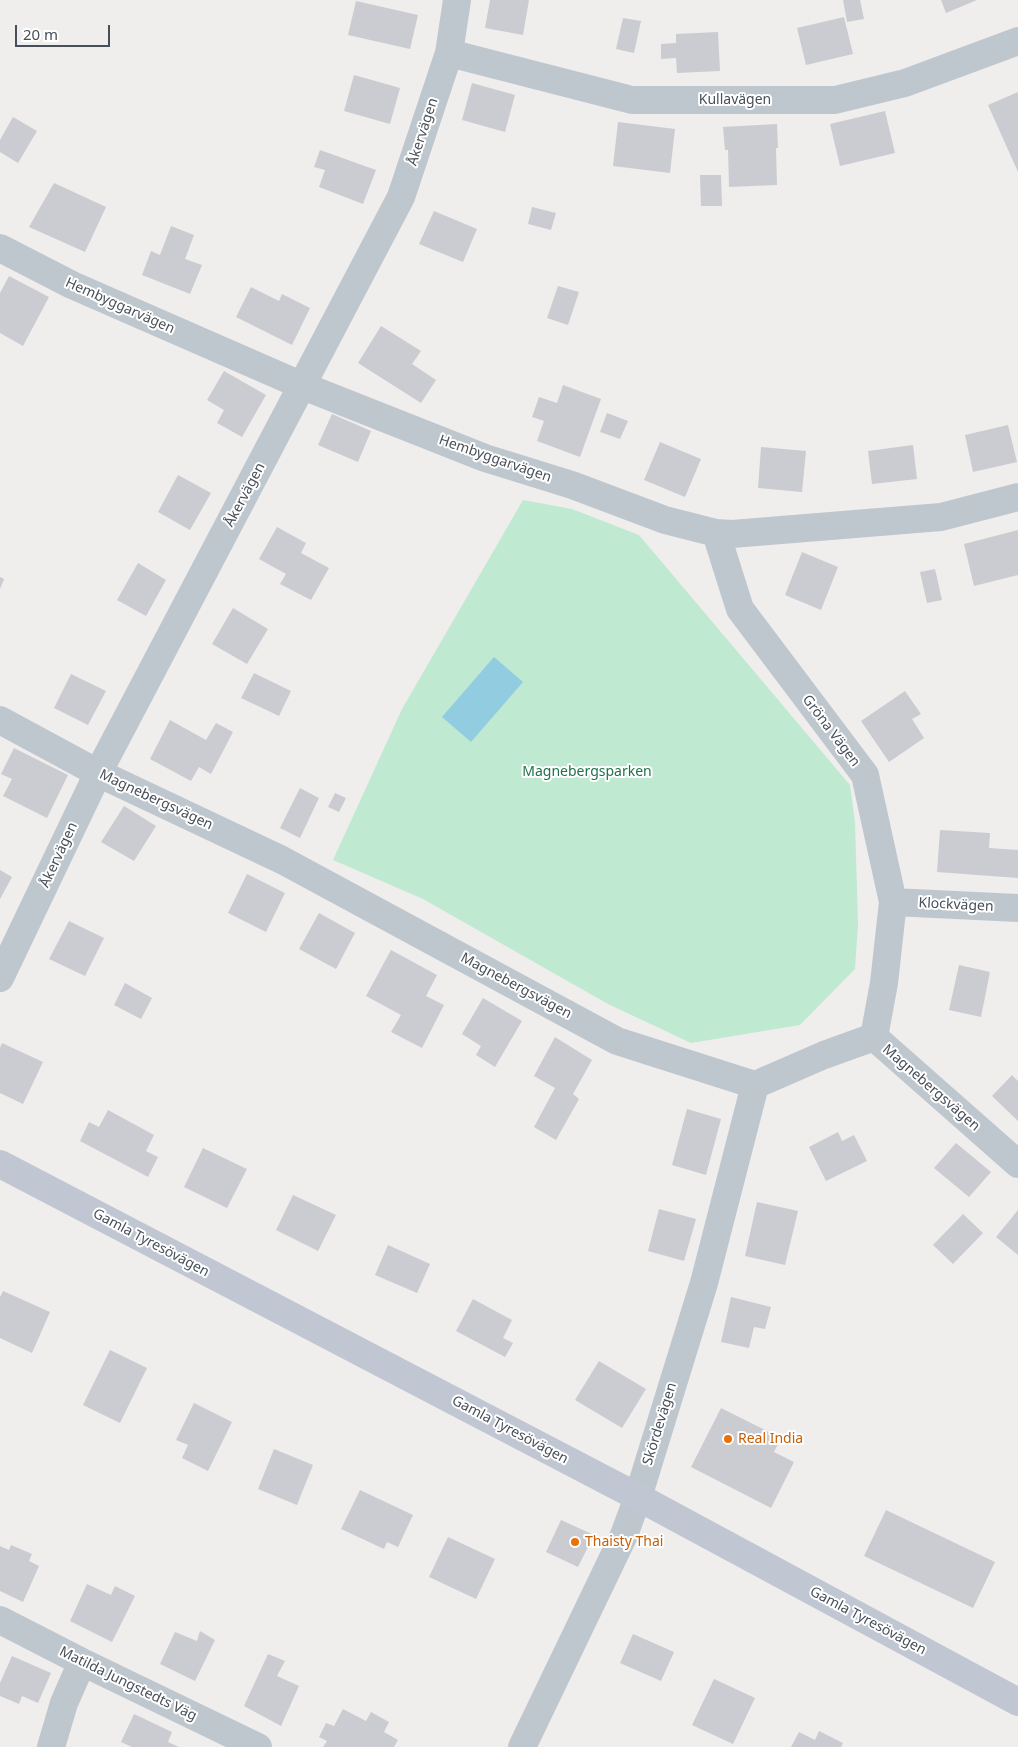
<!DOCTYPE html>
<meta charset="utf-8">
<style>
body{margin:0}
#map{position:relative;width:1018px;height:1747px;overflow:hidden;background:#f0eded;font-family:"Noto Sans",sans-serif}
canvas{display:block}
.scale{position:absolute;left:15px;top:25px;width:95px;height:22px;box-sizing:border-box;border:2px solid #474f58;border-top:0;padding-left:6px;font-size:15px;line-height:18px;white-space:nowrap;color:#474f58;-webkit-text-stroke:4px #fff;paint-order:stroke}
</style>
<div id="map">
<canvas width="1018" height="1747"></canvas>
<div class="scale">20 m</div>
</div>
<script>
const context = document.querySelector('canvas').getContext('2d');
context.lineJoin = 'round';
function paint(path, color) { context.fillStyle = color; context.fill(path, 'evenodd'); }
const toPath = rows => new Path2D(rows.map(r => 'M' + r).join(''));
function trace(path, color, width, dash) { context.strokeStyle = color; context.lineWidth = width; context.lineCap = dash ? 'butt' : 'round'; context.setLineDash(dash || []); context.stroke(path); }
function drawText(font, color, halo, rows, align = 'center') {
  context.font = font + ' "Noto Sans",sans-serif'; context.lineWidth = 4; context.setLineDash([]); context.textBaseline = 'middle'; context.strokeStyle = halo; context.fillStyle = color; for (const [text, x, y, turn = 0] of rows) {
    context.save(); context.translate(x, y); context.rotate((+turn || 0) * Math.PI / 180); context.textAlign = isNaN(turn) ? turn : align; if (halo) context.strokeText(text, 0, 0); context.fillText(text, 0, 0); context.restore();
  }
}
const green = toPath([
 [523,500,572,509,639,535,850,785,855,822,858,924,855,969,800,1025,691,1043,608,1004,423,899,333,860,402,709]
]);
const water = toPath([
 [494,657,523,682,471,742,442,717]
]);
const building = toPath([
 [490,0,529,0,523,35,485,28],
 [843,0,860,0,864,19,847,22],
 [941,0,977,0,946,13],
 [356,1,418,15,410,49,348,35],
 [844,17,853,54,806,65,797,28],
 [623,18,641,21,634,53,616,49],
 [718,32,720,71,677,73,676,58,661,59,661,44,676,43,676,34],
 [354,75,400,88,390,124,344,111],
 [472,83,515,95,505,132,462,120],
 [1018,92,1018,172,988,105],
 [885,111,895,153,840,166,830,124],
 [13,117,37,131,18,163,0,152,0,140],
 [618,122,675,129,670,173,613,166],
 [777,124,778,148,776,148,777,185,729,187,728,150,725,150,723,127],
 [320,150,376,170,363,204,319,187,325,170,314,167],
 [700,175,721,175,722,206,701,206],
 [54,183,106,207,85,252,29,227],
 [532,207,556,213,551,230,528,224],
 [434,211,477,229,463,262,419,244],
 [171,226,194,235,185,259,202,265,190,294,142,275,151,251,160,255],
 [9,276,49,297,23,346,0,333,0,293],
 [558,286,579,292,568,325,547,318],
 [251,287,279,301,282,294,310,308,292,345,236,317],
 [381,326,421,351,412,364,436,380,421,403,358,363],
 [224,371,266,395,242,437,217,423,224,410,207,400],
 [563,385,601,399,580,457,537,441,544,421,532,417,539,397,557,403],
 [607,413,628,421,620,439,600,432],
 [332,414,371,431,358,462,318,445],
 [1008,425,1017,462,973,472,965,435],
 [660,442,701,459,685,497,644,480],
 [913,445,917,479,872,484,868,451],
 [761,447,806,451,802,492,758,488],
 [178,475,211,493,190,530,158,512],
 [277,527,306,543,301,553,329,568,311,600,280,584,286,574,259,559],
 [1018,530,1018,575,974,586,964,544],
 [802,552,838,567,821,610,785,595],
 [138,563,166,580,146,616,117,600],
 [935,569,942,600,927,603,920,572],
 [0,577,4,579,0,589],
 [233,608,268,629,247,664,212,644],
 [254,673,291,691,279,716,241,698],
 [71,674,106,691,88,725,54,708],
 [905,691,921,714,912,719,924,738,889,762,861,721],
 [170,720,206,740,216,723,233,732,211,774,199,767,191,781,150,759],
 [14,748,68,775,47,818,3,796,12,779,1,774],
 [300,788,319,798,300,838,280,828],
 [335,793,346,798,339,812,328,807],
 [124,806,156,826,134,861,101,842],
 [940,830,990,833,989,848,1018,850,1018,878,937,872],
 [0,870,12,877,0,899],
 [247,874,285,893,266,932,228,913],
 [319,913,355,933,336,969,299,949],
 [69,921,104,938,85,976,49,959],
 [391,950,437,975,426,996,444,1005,422,1048,391,1032,401,1015,366,996],
 [959,965,990,972,981,1017,949,1010],
 [125,983,152,998,141,1019,114,1005],
 [483,998,522,1021,495,1067,476,1055,481,1046,462,1034],
 [555,1037,592,1060,573,1094,579,1099,556,1140,534,1127,555,1088,534,1076],
 [2,1043,43,1062,23,1104,0,1093,0,1048],
 [1012,1075,1018,1081,1018,1121,992,1096],
 [687,1109,721,1119,706,1175,672,1165],
 [108,1110,154,1135,146,1151,158,1157,148,1177,80,1141,89,1122,99,1127],
 [838,1132,842,1141,854,1135,867,1161,826,1181,809,1147],
 [956,1143,991,1172,969,1197,934,1168],
 [203,1148,247,1169,227,1208,184,1187],
 [293,1195,336,1215,318,1251,276,1230],
 [757,1202,798,1211,785,1265,745,1256],
 [659,1209,696,1219,684,1261,648,1251],
 [1018,1210,1018,1255,996,1237],
 [963,1214,983,1233,953,1264,933,1245],
 [388,1245,430,1264,417,1293,375,1275],
 [3,1291,50,1312,32,1353,0,1338,0,1297],
 [731,1297,771,1307,765,1329,754,1327,749,1348,721,1342],
 [473,1299,512,1320,503,1338,513,1343,505,1357,456,1331],
 [110,1350,147,1368,120,1423,83,1405],
 [599,1361,646,1389,622,1428,575,1400],
 [194,1403,232,1422,208,1471,182,1458,188,1445,176,1440],
 [721,1408,781,1438,774,1452,794,1462,771,1508,691,1467],
 [274,1449,313,1465,297,1505,258,1489],
 [360,1490,413,1515,398,1547,387,1542,384,1549,341,1529],
 [886,1510,995,1562,973,1608,864,1556],
 [561,1520,594,1535,578,1567,546,1552],
 [448,1537,495,1559,476,1599,429,1577],
 [11,1545,32,1554,29,1561,39,1566,23,1602,0,1591,0,1546,9,1550],
 [87,1584,111,1595,115,1586,135,1596,112,1642,70,1621],
 [200,1631,215,1640,195,1681,160,1664,175,1632,197,1641],
 [633,1634,674,1652,661,1681,620,1663],
 [268,1654,285,1661,277,1676,299,1686,281,1726,244,1706],
 [12,1656,51,1673,38,1703,22,1696,19,1704,0,1696,0,1683],
 [714,1679,755,1698,733,1744,692,1725],
 [343,1709,366,1721,371,1712,389,1722,384,1732,398,1740,394,1747,323,1747,327,1741,319,1737,326,1723,334,1726],
 [134,1714,172,1732,168,1742,179,1747,132,1747,121,1742],
 [819,1731,843,1743,841,1747,791,1747,799,1732,815,1740]
]);
const street = toPath([
 [449,53,632,100,835,100,905,83,1018,41],
 [0,248,72,285,303,386,485,458,572,485,665,520,716,533,732,534,941,517,1018,497],
 [716,533,740,609,865,775,893,902,884,983,874,1037],
 [0,720,98,773,282,860,617,1041,755,1085,824,1055,874,1037,1018,1164],
 [893,902,1018,908],
 [0,978,98,773,401,197,449,53,457,0],
 [0,1620,82,1662,258,1747],
 [51,1747,64,1703,82,1662],
 [522,1747,624,1535,638,1497,704,1283,755,1085]
]);
const secondary = toPath([
 [0,1164,638,1497,1018,1702]
]);
const markers = [
 [728,1439,5,"#e8710a"],
 [575,1542,5,"#e8710a"]
];
const streetNames = [
 ["Kullavägen",735,100],
 ["Åkervägen",423,132,-72],
 ["Hembyggarvägen",120,306,24],
 ["Hembyggarvägen",495,459,19],
 ["Åkervägen",245,495,-62],
 ["Gröna Vägen",831,731,53],
 ["Magnebergsvägen",156,800,25],
 ["Åkervägen",59,855,-65],
 ["Klockvägen",956,905,3],
 ["Magnebergsvägen",516,986,28],
 ["Magnebergsvägen",931,1088,41],
 ["Gamla Tyresövägen",151,1243,28],
 ["Skördevägen",660,1424,-73],
 ["Gamla Tyresövägen",510,1430,28],
 ["Gamla Tyresövägen",868,1621,28],
 ["Matilda Jungstedts Väg",128,1684,26]
];
const parkNames = [
 ["Magnebergsparken",587,772]
];
const foodNames = [
 ["Real India",738,1439],
 ["Thaisty Thai",585,1542]
];
paint(green, '#c0e9d2');
paint(water, '#91cce1');
paint(building, '#caccd1');
trace(street, '#bfc7ce', 28);
trace(secondary, '#c0c7d2', 28);
for (const [x, y, r, color] of markers) { const dot = new Path2D(); dot.arc(x, y, r, 0, 2 * Math.PI); context.fillStyle = color; context.fill(dot); trace(dot, '#fff', 2); }
drawText('14px', '#474f58', '#fff', streetNames);
drawText('14px', '#20714d', '#fff', parkNames);
drawText('14px', '#c56008', '#fff', foodNames, 'left');
</script>
